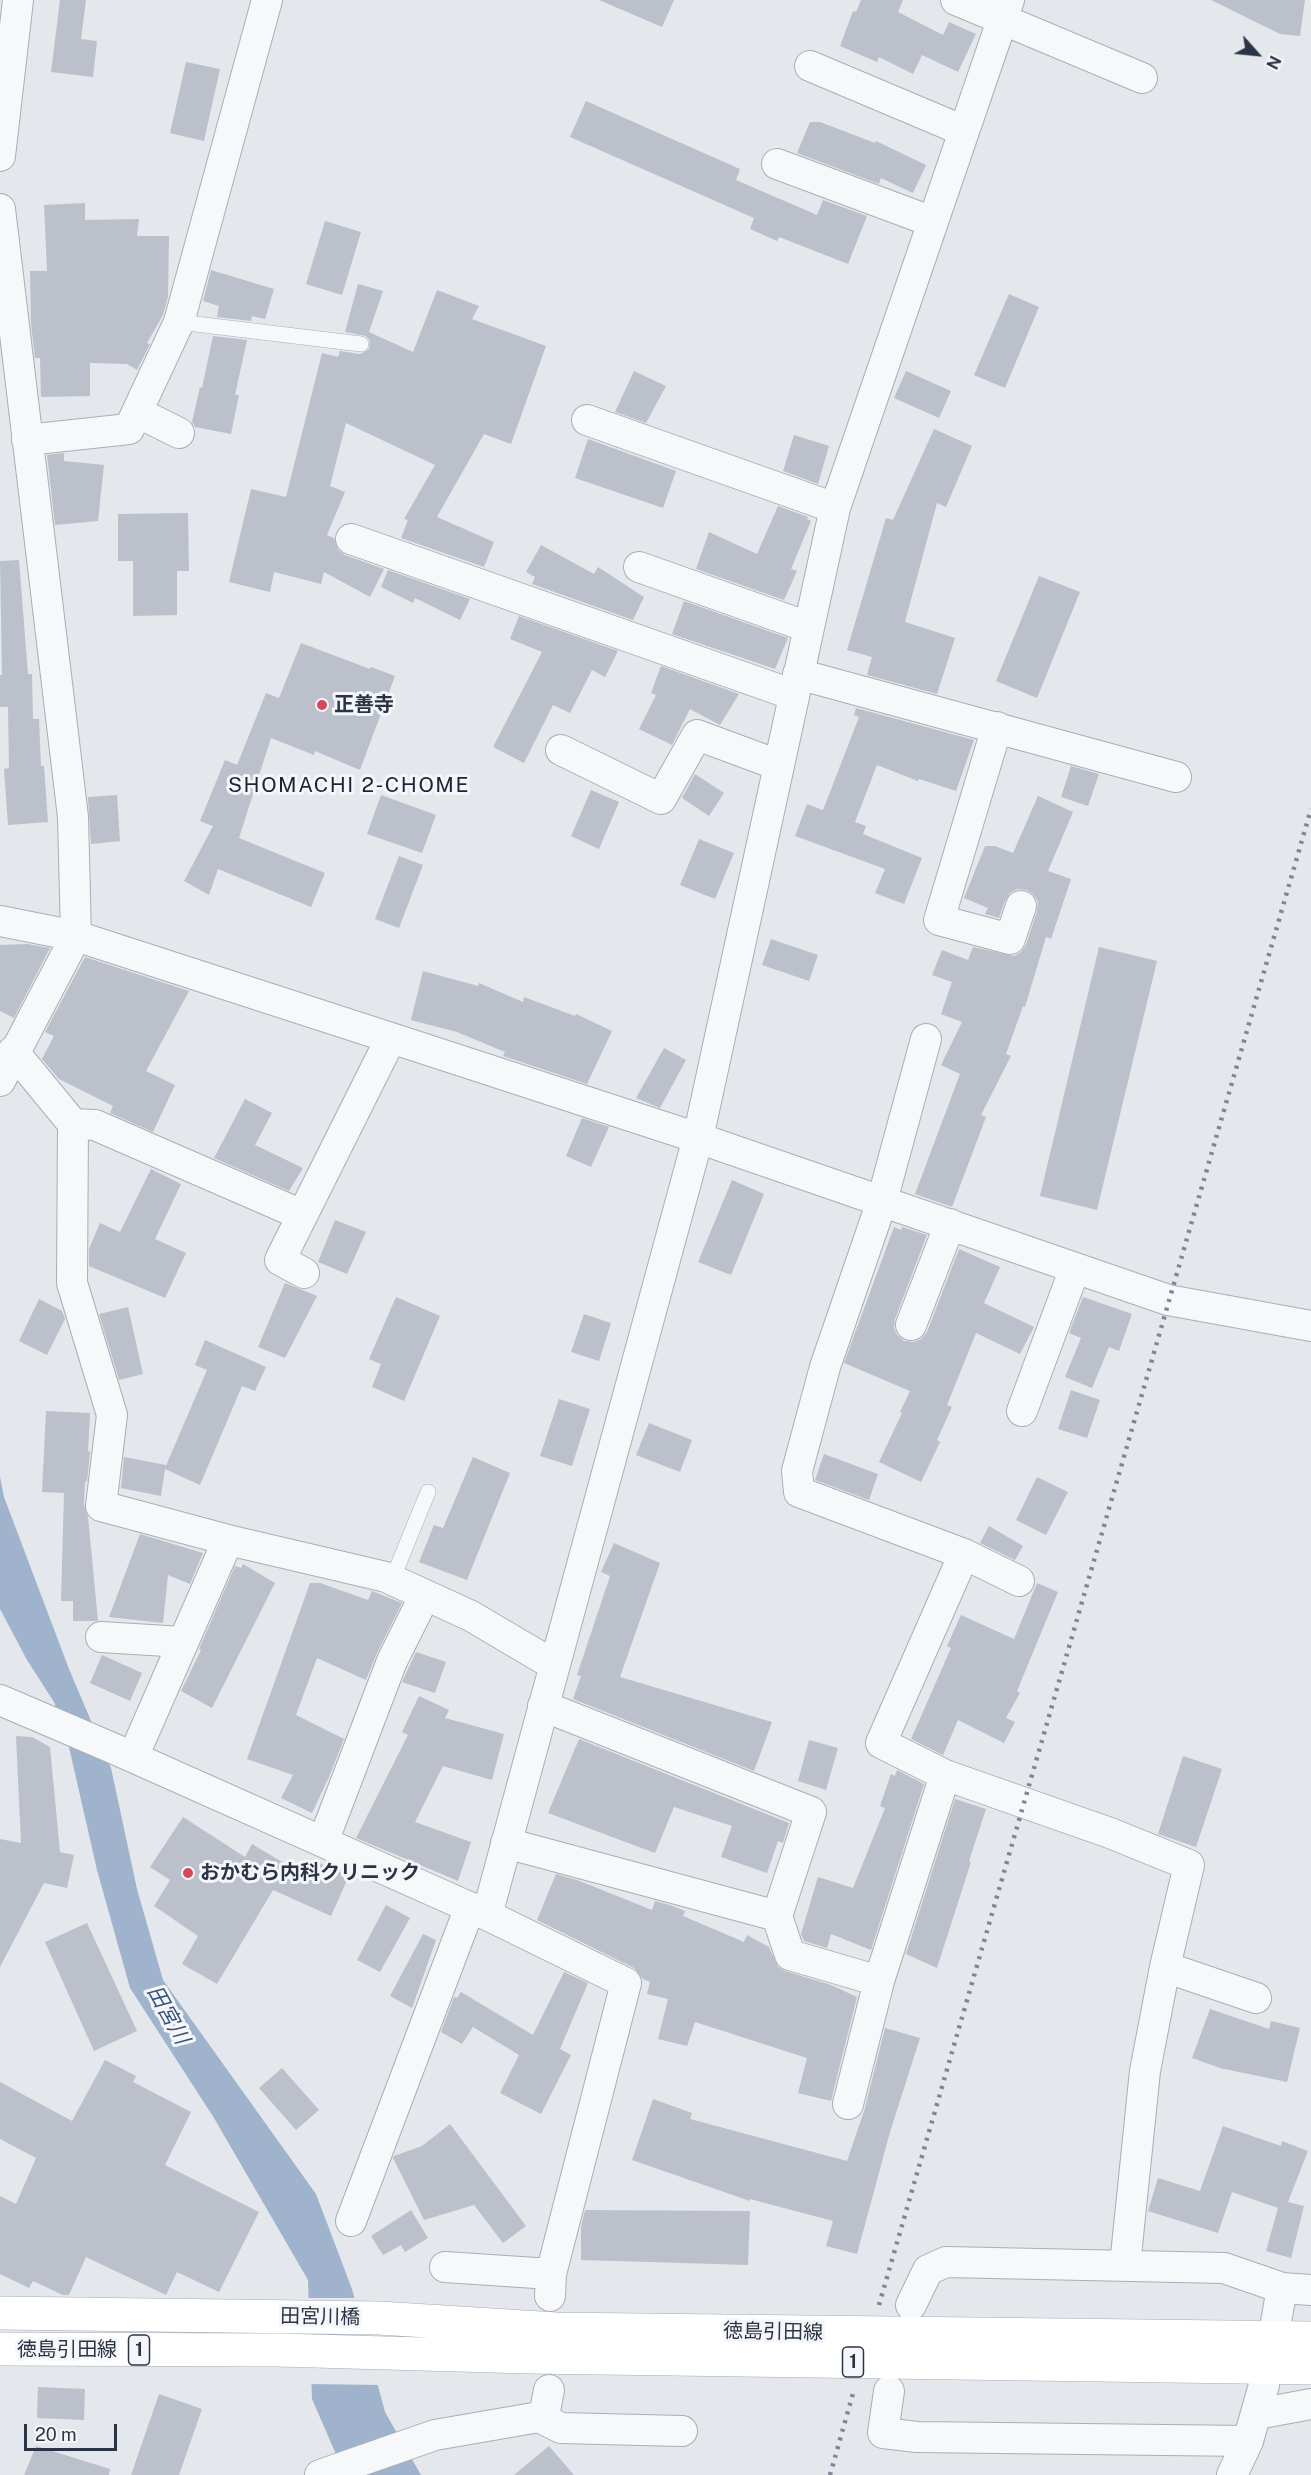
<!DOCTYPE html>
<meta charset="utf-8">
<style>
body{margin:0}
#map{position:relative;width:1311px;height:2475px;overflow:hidden;background:#e4e7ec;font-family:"Public Sans",sans-serif}
canvas{display:block}
.north{position:absolute;left:1227px;top:24px;width:60px;height:60px;-webkit-text-stroke:4px #f4f6f9;paint-order:stroke;rotate:117deg;font-size:16px;font-weight:700;line-height:24px;text-align:center;color:#2b3445}
.north::after{content:'';display:block;margin:auto;width:21px;height:27px;background:#2b3445;clip-path:polygon(50% 0,100% 100%,50% 72%,0 100%)}
.scale{position:absolute;left:24px;top:2424px;width:93px;height:27px;box-sizing:border-box;border:3px solid #2b3445;border-top:0;padding-left:8px;font-size:18px;line-height:21px;white-space:nowrap;color:#2b3445;-webkit-text-stroke:4px #f4f6f9;paint-order:stroke}
</style>
<div id="map">
<canvas width="1311" height="2475"></canvas>
<div class="north">N</div>
<div class="scale">20 m</div>
</div>
<script>
const context = document.querySelector('canvas').getContext('2d');
context.lineJoin = 'round';
function paint(path, color) { context.fillStyle = color; context.fill(path, 'evenodd'); }
const toPath = rows => new Path2D(rows.map(r => 'M' + r).join(''));
function trace(path, color, width, dash) { context.strokeStyle = color; context.lineWidth = width; context.lineCap = dash ? 'butt' : 'round'; context.setLineDash(dash || []); context.stroke(path); }
function drawText(font, color, halo, rows, align = 'center') {
  context.font = font + ' "Public Sans","Noto Sans JP",sans-serif'; context.lineWidth = 6; context.setLineDash([]); context.textBaseline = 'middle'; context.strokeStyle = halo; context.fillStyle = color; for (const [text, x, y, turn = 0] of rows) {
    context.save(); context.translate(x, y); context.rotate((+turn || 0) * Math.PI / 180); context.textAlign = isNaN(turn) ? turn : align; if (halo) context.strokeText(text, 0, 0); context.fillText(text, 0, 0); context.restore();
  }
}
const water = toPath([
 [0,1477,4,1497,69,1669,111,1768,137,1889,163,1980,316,2194,352,2289,385,2412,421,2475,345,2475,312,2399,308,2280,214,2118,130,1988,97,1870,69,1747,54,1702,27,1660,0,1609]
]);
const pier = toPath([
 [306,2298,358,2298,381,2385,308,2384]
]);
const building = toPath([
 [60,0,86,0,81,39,97,41,93,77,51,72],
 [599,0,674,0,662,27],
 [861,0,903,0,898,12,943,35,949,22,976,34,958,72,922,55,913,74,879,57,877,62,840,46,853,11,856,12],
 [1211,0,1305,0,1300,36,1280,34],
 [186,62,220,69,204,141,170,133],
 [586,101,740,169,736,180,817,215,823,200,867,216,848,264,779,237,777,241,750,229,754,218,570,137],
 [810,122,820,122,875,143,876,141,926,165,913,193,881,178,879,184,797,153],
 [85,203,85,220,139,219,137,236,169,236,168,297,163,315,147,343,150,344,137,370,127,364,90,363,90,396,41,397,40,358,35,358,31,324,30,271,47,271,44,205],
 [325,221,361,232,342,295,306,284],
 [211,270,274,289,265,319,252,316,251,321,217,317,219,306,203,301],
 [358,284,383,291,369,332,413,352,437,290,479,306,472,319,546,346,511,444,484,434,437,517,494,542,484,567,401,538,408,520,404,519,435,465,346,423,330,486,345,492,327,535,334,538,338,550,345,555,384,569,370,597,324,572,321,584,274,572,270,592,229,582,251,489,286,497,322,353,338,357,340,351,360,354,369,349,370,341,366,336,345,332],
 [1009,294,1039,307,1005,388,974,375],
 [213,336,247,340,235,395,239,395,231,434,195,427,192,422,200,387,202,388],
 [634,371,666,386,646,423,615,412],
 [906,371,951,391,939,418,894,398],
 [934,429,972,446,946,507,937,503,905,622,955,638,937,694,867,675,872,657,847,650,886,518,893,520],
 [794,435,829,446,818,484,783,471],
 [588,439,676,471,663,508,575,478],
 [64,453,64,461,104,465,98,521,55,525,47,455],
 [778,506,808,517,807,519,811,521,791,569,797,571,784,600,696,569,709,532,757,554],
 [188,513,189,571,177,571,177,615,133,616,133,561,118,561,118,514],
 [541,545,594,574,598,567,644,597,633,620,532,584,535,577,526,572],
 [19,560,28,674,32,674,33,719,39,719,41,766,44,766,48,822,8,825,4,769,9,768,8,707,0,707,0,675,2,675,0,561],
 [388,570,470,599,460,620,415,598,413,603,381,587],
 [1039,576,1080,592,1037,698,996,681],
 [684,601,788,638,775,669,672,634],
 [519,616,618,651,605,677,592,670,570,713,553,705,524,763,493,747,542,652,510,639],
 [301,643,370,669,371,667,395,676,360,770,315,751,314,755,271,738,239,838,325,873,311,907,218,869,209,895,184,881,213,826,200,821,225,760,237,765,266,693,279,698],
 [661,666,739,694,720,725,690,709,672,745,639,729,656,695,651,693],
 [856,708,974,740,956,791,919,779,918,781,877,765,855,822,866,826,863,834,922,858,904,904,875,893,885,869,795,836,807,804,823,810,859,717,854,715],
 [1071,766,1099,774,1088,806,1061,797],
 [695,774,724,793,709,816,682,798],
 [591,790,619,802,599,849,571,836],
 [117,795,120,841,91,844,88,797],
 [381,795,436,815,422,853,367,834],
 [1038,796,1073,812,1048,871,1071,879,1051,939,1046,937,1025,1007,1023,1006,1006,1054,1011,1056,981,1115,986,1117,952,1207,915,1194,960,1074,941,1065,962,1022,941,1014,952,982,932,975,942,950,968,960,973,947,1014,956,1021,952,1026,945,1037,911,1038,902,1033,894,1027,890,1018,889,1010,893,1005,901,999,918,985,914,988,908,964,898,985,846,995,846,1013,853],
 [699,839,734,853,715,899,680,885],
 [399,856,423,865,399,928,375,919],
 [771,939,818,955,809,981,762,965],
 [28,944,50,948,14,1018,0,1011,0,945],
 [1099,947,1157,961,1097,1210,1040,1196],
 [85,957,189,991,146,1071,175,1085,153,1132,110,1113,113,1106,59,1079,42,1059,54,1036,45,1032],
 [423,971,478,986,479,983,523,1002,524,997,575,1016,576,1014,612,1031,587,1084,503,1056,505,1052,457,1032,411,1020],
 [664,1048,686,1060,660,1108,636,1098],
 [245,1099,272,1113,255,1145,303,1168,289,1191,214,1158],
 [582,1118,609,1127,591,1167,566,1156],
 [151,1169,181,1184,155,1239,186,1253,165,1298,89,1266,89,1249,100,1223,120,1232],
 [732,1180,764,1194,731,1275,698,1262],
 [335,1220,366,1232,347,1274,318,1262],
 [894,1227,901,1230,902,1227,927,1235,895,1319,894,1328,897,1335,904,1341,914,1342,921,1339,927,1332,959,1249,1000,1267,984,1303,1034,1327,1020,1354,976,1333,947,1405,952,1407,937,1440,940,1442,921,1482,879,1462,902,1413,900,1412,910,1391,844,1363],
 [285,1283,317,1296,285,1358,258,1347],
 [396,1297,440,1316,404,1401,372,1387,381,1364,369,1359],
 [1083,1297,1132,1314,1119,1351,1109,1347,1092,1388,1065,1377,1081,1338,1069,1333],
 [39,1299,62,1311,65,1319,47,1355,19,1341],
 [128,1307,143,1374,119,1380,99,1314],
 [584,1314,611,1323,599,1361,571,1352],
 [205,1340,266,1367,255,1391,242,1386,200,1485,165,1469,161,1496,121,1488,124,1457,166,1465,165,1468,207,1370,195,1365],
 [1071,1390,1100,1400,1087,1438,1058,1429],
 [559,1399,590,1409,572,1466,540,1456],
 [46,1411,90,1413,88,1451,90,1452,87,1482,85,1481,84,1504,88,1517,98,1621,73,1621,73,1601,61,1601,64,1493,42,1492],
 [649,1423,692,1440,680,1472,636,1455],
 [824,1454,878,1474,869,1500,815,1480],
 [473,1457,510,1473,467,1580,419,1562,434,1525,443,1528],
 [1037,1477,1068,1492,1046,1535,1016,1520],
 [989,1526,1023,1546,1015,1560,980,1543],
 [140,1534,203,1553,190,1584,168,1575,163,1623,109,1617],
 [614,1543,660,1563,620,1677,772,1722,754,1771,573,1699,581,1676,577,1675,610,1576,601,1572],
 [243,1564,275,1583,212,1708,181,1691,201,1650,199,1649,235,1566,241,1568],
 [310,1583,320,1583,368,1600,372,1591,402,1603,377,1653,366,1680,317,1658,296,1715,344,1739,329,1777,312,1813,281,1798,293,1775,247,1759],
 [1037,1583,1058,1592,1017,1691,1020,1693,1006,1718,1015,1722,1004,1743,958,1720,943,1755,911,1739,951,1648,947,1646,961,1615,1014,1639],
 [416,1652,446,1662,435,1693,402,1682],
 [102,1655,142,1673,130,1701,90,1683],
 [419,1696,449,1710,445,1718,504,1734,492,1780,443,1766,415,1822,471,1842,458,1881,356,1838,408,1735,402,1732],
 [16,1736,32,1737,50,1747,60,1852,74,1855,67,1888,44,1883,0,1967,0,1839,21,1843],
 [579,1739,789,1823,783,1843,778,1841,767,1873,721,1857,732,1826,674,1807,655,1853,548,1813],
 [809,1740,838,1748,826,1790,798,1781],
 [1183,1756,1222,1769,1196,1847,1158,1834],
 [897,1770,924,1784,871,1950,831,1934,827,1948,804,1941,801,1934,818,1877,853,1888,885,1808,880,1806,891,1774,895,1776],
 [955,1799,986,1809,969,1861,971,1862,937,1968,906,1954],
 [183,1817,245,1857,252,1844,309,1878,317,1862,349,1876,331,1916,273,1890,217,1984,182,1964,198,1936,154,1906,170,1880,150,1867],
 [556,1874,577,1880,652,1910,655,1901,670,1905,685,1911,683,1916,744,1942,747,1935,769,1947,778,1967,785,1971,831,1985,857,1997,831,2101,798,2093,807,2058,695,2022,687,2046,658,2039,668,1999,647,1994,650,1982,643,1979,634,1968,537,1920],
 [386,1905,410,1918,380,1972,357,1960],
 [87,1923,137,2031,94,2051,45,1942],
 [423,1934,436,1940,412,2008,390,1996],
 [564,1972,588,1983,560,2049,571,2055,541,2114,500,2093,519,2055,473,2027,462,2044,441,2032,454,1997,457,1998,461,1992,533,2035],
 [1210,2009,1269,2029,1271,2021,1300,2028,1287,2082,1220,2068,1192,2058],
 [885,2028,920,2038,890,2132,857,2254,826,2246,833,2221,750,2199,750,2201,632,2160,653,2099,692,2113,690,2119,847,2161,865,2108],
 [105,2060,136,2076,133,2082,191,2112,165,2165,259,2212,219,2292,177,2272,166,2295,86,2257,69,2295,63,2295,33,2281,29,2288,0,2274,0,2196,16,2204,36,2158,0,2139,0,2082,72,2121],
 [282,2068,319,2110,296,2130,259,2088],
 [450,2124,526,2226,503,2243,474,2205,424,2220,393,2158,394,2156,422,2146],
 [1223,2126,1281,2146,1282,2141,1308,2151,1288,2202,1304,2206,1291,2258,1266,2251,1278,2208,1232,2192,1218,2233,1148,2211,1158,2178,1200,2191],
 [411,2210,428,2238,405,2252,401,2245,383,2255,371,2236],
 [585,2210,750,2211,748,2265,581,2260,581,2227],
 [38,2387,85,2389,84,2420,37,2418],
 [159,2394,202,2409,179,2475,131,2475],
 [36,2446,110,2469,109,2475,24,2475],
 [549,2446,574,2475,514,2475]
]);
const lane = toPath([
 [179,322,361,344],
 [392,1580,428,1492]
]);
const street = toPath([
 [956,0,1142,78],
 [810,66,964,131],
 [0,156,18,0],
 [777,164,933,222],
 [0,209,73,817,76,936,0,1081],
 [137,412,179,433],
 [587,420,835,508],
 [27,440,129,429,179,322,267,0],
 [351,539,794,695],
 [639,567,808,627],
 [798,674,1176,777],
 [997,727,939,920,1010,939,1021,906],
 [561,750,661,799,697,735,778,765],
 [0,921,76,936,391,1038,698,1138,1168,1300,1311,1326],
 [926,1039,882,1201,825,1367,797,1471,799,1492,964,1554],
 [13,1051,73,1124,72,1283,112,1415,101,1506,228,1540],
 [73,1124,95,1125,302,1215],
 [304,1273,280,1260,391,1038],
 [911,1325,950,1224],
 [1022,1411,1075,1268],
 [101,1637,183,1642],
 [0,1700,110,1747,487,1915,626,1983,551,2274,550,2296],
 [543,1706,811,1812,777,1916],
 [133,1757,228,1540,386,1577,471,1616,554,1665],
 [945,1775,1110,1833,1189,1865,1165,1967,1145,2071,1125,2265],
 [323,1842,392,1661,425,1595],
 [506,1843,777,1916,790,1955,879,1981,848,2104],
 [487,1915,698,1138,835,508,1009,0],
 [1165,1967,1256,1998],
 [879,1981,945,1775,881,1743,964,1554,1019,1581],
 [351,2221,470,1907],
 [445,2267,551,2274],
 [911,2305,928,2270,946,2262,1224,2268,1282,2288,1311,2290],
 [1276,2322,1282,2288],
 [889,2391,883,2433,917,2437,1248,2441],
 [1257,2414,1311,2404],
 [539,2417,545,2411,549,2390],
 [320,2475,435,2435,539,2417,561,2428,682,2431],
 [1232,2475,1248,2441,1264,2385]
]);
const primary = toPath([
 [0,2313,379,2318,556,2329,1311,2338],
 [0,2349,278,2350,530,2357,1311,2368]
]);
const rail = toPath([
 [879,2305,1311,809],
 [830,2475,854,2390]
]);
const markers = [
 [322,705,6,"#d1495b"],
 [188,1873,6,"#d1495b"]
];
const shields = [
 [139,2350,21],
 [853,2362,21]
];
const shieldNames = [
 ["1",139,2350],
 ["1",853,2362]
];
const poiNames = [
 ["正善寺",334,705],
 ["おかむら内科クリニック",200,1873]
];
const streetNames = [
 ["田宮川橋",320,2317,1],
 ["徳島引田線",773,2332,1],
 ["徳島引田線",67,2350]
];
const neighbourhoodNames = [
 ["SHOMACHI 2-CHOME",349,786]
];
const waterNames = [
 ["田宮川",168,2015,61]
];
paint(water, '#9fb4cc');
paint(pier, '#e4e7ec');
paint(building, '#bbc0ca');
trace(lane, '#a9aeb7', 16);
trace(street, '#a9aeb7', 32);
trace(primary, '#a3abb8', 34);
trace(lane, '#f7f8fa', 15);
trace(street, '#f7f8fa', 30);
trace(primary, '#fff', 33);
trace(rail, '#7d8696', 4.5, [3, 6]);
for (const [x, y, r, color] of markers) { const dot = new Path2D(); dot.arc(x, y, r, 0, 2 * Math.PI); context.fillStyle = color; context.fill(dot); trace(dot, '#f4f6f9', 2); }
for (const [x, y, w] of shields) { const box = new Path2D(); box.roundRect(x - w / 2, y - 15, w, 30, 4.5); context.fillStyle = '#f4f6f9'; context.fill(box); trace(box, '#2b3445', 1.5); }
drawText('bold 18px', '#2b3445', null, shieldNames);
drawText('bold 20px', '#2b3445', '#f4f6f9', poiNames, 'left');
drawText('20px', '#2b3445', '#f4f6f9', streetNames);
context.letterSpacing = '1.5px';
drawText('21px', '#1d2536', '#f4f6f9', neighbourhoodNames);
context.letterSpacing = '0px';
drawText('italic 21px', '#34527a', '#f4f6f9', waterNames);
</script>
